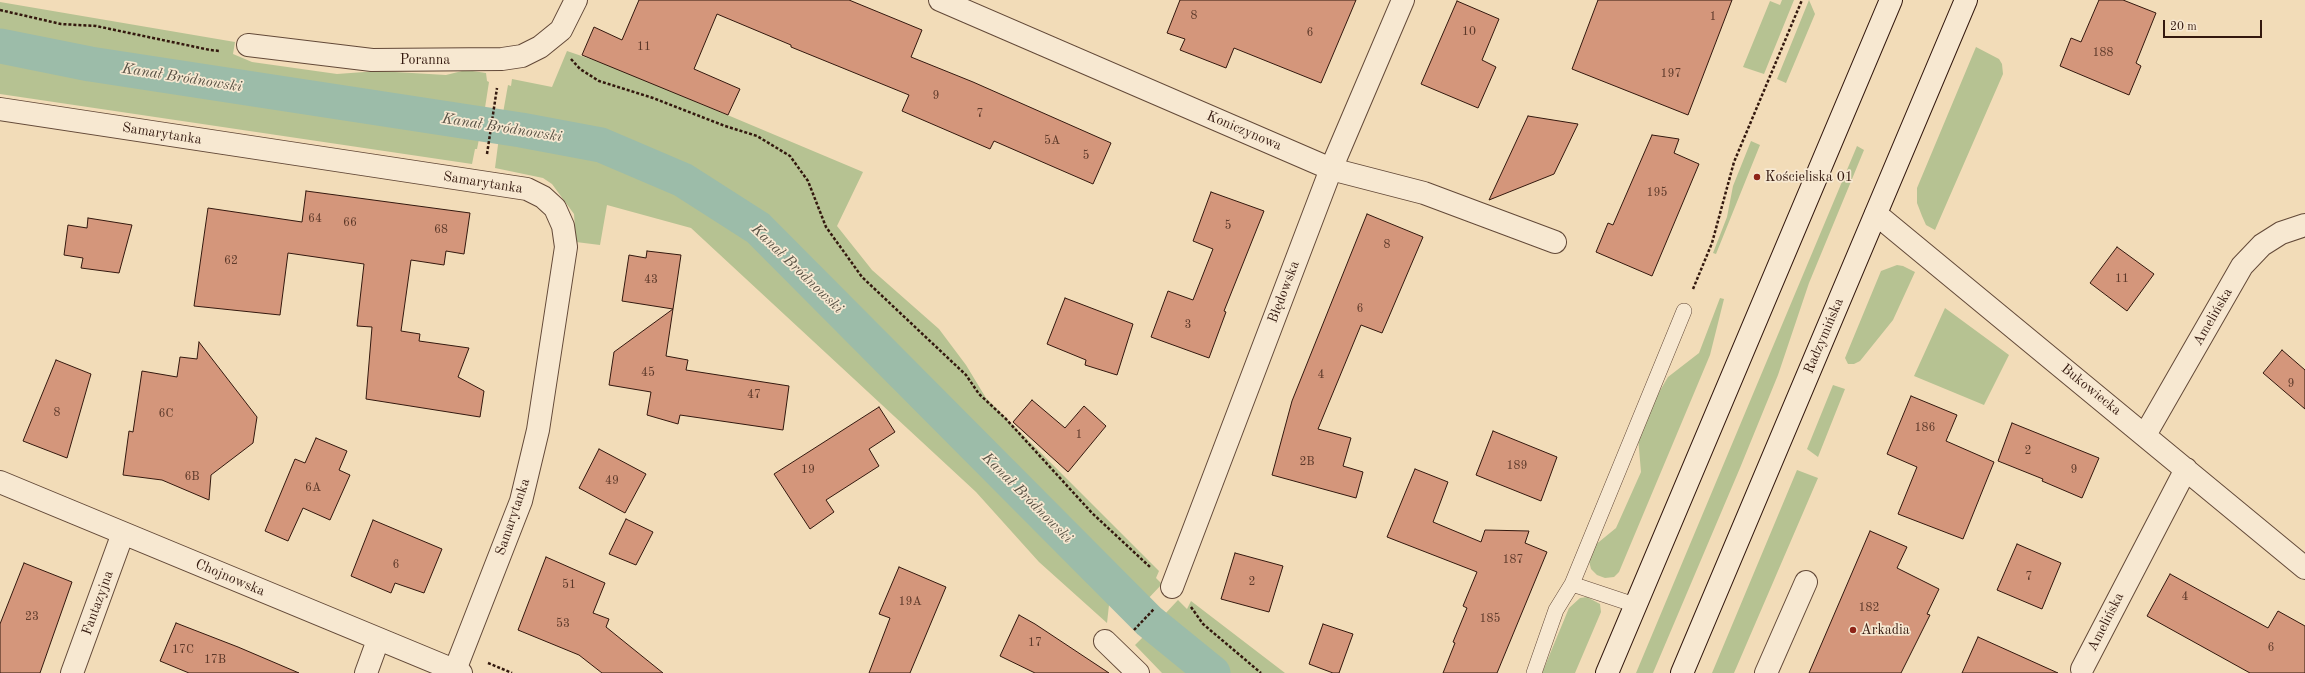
<!DOCTYPE html>
<meta charset="utf-8">
<style>
body{margin:0}
#map{position:relative;width:2305px;height:673px;overflow:hidden;background:#f2dcb8;font-family:"Old Standard TT",serif}
canvas{display:block}
.scale{position:absolute;left:2163px;top:20px;width:99px;height:18px;box-sizing:border-box;border:2px solid #33180e;border-top:0;padding-left:5px;font-size:12px;line-height:14px;white-space:nowrap;color:#33180e;-webkit-text-stroke:3px #f7e8d1;paint-order:stroke}
</style>
<div id="map">
<canvas width="2305" height="673"></canvas>
<div class="scale">20 m</div>
</div>
<script>
const context = document.querySelector('canvas').getContext('2d');
context.lineJoin = 'round';
function paint(path, color) { context.fillStyle = color; context.fill(path, 'evenodd'); }
const toPath = rows => new Path2D(rows.map(r => 'M' + r).join(''));
function trace(path, color, width, dash) { context.strokeStyle = color; context.lineWidth = width; context.lineCap = dash ? 'butt' : 'round'; context.setLineDash(dash || []); context.stroke(path); }
function drawText(font, color, halo, rows, align = 'center') {
  context.font = font + ' "Old Standard TT",serif'; context.lineWidth = 3.5; context.setLineDash([]); context.textBaseline = 'middle'; context.strokeStyle = halo; context.fillStyle = color; for (const [text, x, y, turn = 0] of rows) {
    context.save(); context.translate(x, y); context.rotate((+turn || 0) * Math.PI / 180); context.textAlign = isNaN(turn) ? turn : align; if (halo) context.strokeText(text, 0, 0); context.fillText(text, 0, 0); context.restore();
  }
}
const green = toPath([
 [1782,0,1794,0,1764,74,1743,67,1770,1,1780,5],
 [1809,0,1815,14,1786,83,1777,79],
 [0,2,235,42,233,54,252,62,337,74,378,71,446,75,466,70,486,73,487,81,489,82,484,114,190,69,0,36],
 [1976,47,1999,59,2002,64,2003,74,1935,230,1926,225,1922,216,1917,203,1917,188],
 [567,51,611,66,863,172,837,226,872,270,939,329,966,365,986,398,1159,571,1156,578,1162,584,1145,602,931,382,773,226,691,171,635,145,597,132,551,121,503,113,508,85,511,86,512,79,552,87],
 [0,56,154,85,480,134,477,149,475,149,472,164,0,94],
 [507,136,588,153,658,178,746,233,858,340,1110,596,1107,623,1039,562,976,492,691,228,607,205,600,245,576,242,574,214,552,184,543,178,495,168,499,137],
 [1751,141,1760,145,1716,254,1713,253,1727,217,1733,186],
 [1857,146,1864,150,1809,283,1778,375,1740,468,1653,673,1636,673],
 [1897,265,1903,266,1915,272,1893,320,1860,361,1854,364,1848,364,1845,358,1881,271],
 [1720,298,1724,299,1710,355,1619,572,1614,577,1605,578,1597,575,1591,569,1589,561,1594,546,1616,528,1641,472,1638,437,1658,394,1668,377,1699,353],
 [1945,308,2009,355,1984,405,1914,376],
 [1833,385,1845,389,1818,457,1807,449],
 [1797,470,1818,478,1734,673,1712,673],
 [1587,597,1600,604,1601,612,1575,673,1542,673,1569,608,1580,598],
 [1178,600,1187,609,1191,601,1285,673,1228,673,1163,616],
 [1149,631,1195,673,1162,673,1135,645]
]);
const canal = toPath([
 [0,46,90,64,521,130,601,145,683,180,758,228,1149,621,1213,673]
]);
const building = toPath([
 [639,0,849,0,922,30,911,57,973,82,1111,143,1093,184,994,141,990,149,902,111,909,95,791,47,791,45,717,14,694,69,740,89,728,115,582,55,594,27,622,40,639,0],
 [1180,0,1356,0,1321,83,1234,48,1226,68,1180,50,1185,39,1167,33,1180,0],
 [1598,0,1732,0,1688,115,1572,69,1598,0],
 [2099,0,2123,0,2156,13,2136,63,2141,66,2129,95,2060,66,2071,38,2081,42,2099,0],
 [1457,1,1499,19,1482,60,1496,67,1478,108,1421,84,1457,1],
 [1528,116,1578,124,1554,174,1489,200,1528,116],
 [1652,135,1679,139,1674,153,1699,164,1652,276,1596,252,1608,223,1613,225,1652,135],
 [306,191,470,213,464,254,446,251,444,265,411,260,401,331,420,334,419,341,469,348,458,377,484,391,480,417,366,399,372,327,357,326,364,264,288,253,280,315,194,306,208,208,302,222,306,191],
 [1211,192,1264,211,1224,311,1226,312,1209,358,1151,337,1168,291,1193,300,1213,249,1193,241,1211,192],
 [1367,214,1423,237,1382,333,1361,325,1318,429,1351,438,1343,466,1363,472,1356,498,1272,475,1292,401,1367,214],
 [88,218,132,225,119,273,81,268,83,258,64,255,68,225,87,228,88,218],
 [2117,247,2154,274,2127,311,2090,283,2117,247],
 [647,251,681,255,666,356,688,360,686,370,789,386,783,430,680,415,678,424,647,415,651,392,609,385,614,352,673,309,622,301,629,255,646,258,647,251],
 [1065,298,1133,324,1117,375,1085,365,1086,360,1047,344,1065,298],
 [199,342,257,417,253,443,211,475,209,500,162,480,123,475,129,431,133,432,142,371,177,377,180,357,197,359,199,342],
 [2282,350,2305,370,2305,409,2263,373,2282,350],
 [56,360,91,374,67,458,23,441,56,360],
 [1911,396,1957,415,1946,441,1994,462,1963,539,1898,514,1917,467,1887,454,1911,396],
 [1032,400,1065,428,1084,406,1106,426,1068,472,1013,422,1032,400],
 [879,407,895,432,869,449,879,466,826,500,834,512,810,529,774,474,879,407],
 [2012,423,2099,458,2082,498,2042,481,2043,479,1998,461,2012,423],
 [1493,431,1557,457,1541,501,1476,475,1493,431],
 [316,438,347,451,339,470,350,475,330,520,303,508,288,541,265,531,295,459,305,463,316,438],
 [599,449,646,474,625,513,579,488,599,449],
 [1415,469,1448,482,1433,522,1481,542,1485,530,1529,531,1525,543,1547,552,1497,673,1443,673,1455,643,1453,642,1467,608,1463,606,1477,572,1387,537,1415,469],
 [626,519,653,532,636,565,609,554,626,519],
 [373,520,442,549,424,593,395,583,391,593,351,576,373,520],
 [1870,531,1907,547,1897,568,1939,589,1927,614,1930,615,1901,673,1809,673,1870,531],
 [2017,544,2061,563,2042,609,1997,590,2017,544],
 [1235,553,1283,566,1269,612,1221,599,1235,553],
 [546,557,605,583,593,613,609,619,606,627,663,673,602,673,579,655,518,630,546,557],
 [24,563,72,582,40,673,0,673,0,624,24,563],
 [899,567,946,587,910,673,869,673,890,618,879,614,899,567],
 [2170,574,2268,628,2278,611,2305,626,2305,673,2250,673,2147,616,2170,574],
 [1019,615,1035,624,1109,673,1035,673,1000,656,1019,615],
 [176,623,238,647,299,673,189,673,160,661,176,623],
 [1323,624,1353,634,1339,673,1333,673,1309,664,1323,624],
 [1978,637,2058,673,1962,673,1978,637]
]);
const path = toPath([
 [0,10,61,24,96,26,210,50,220,51],
 [571,59,580,69,599,81,653,98,725,126,757,136,790,156,808,181,826,227,862,277,966,375,979,394,1006,419,1092,513,1150,567],
 [487,154,497,88],
 [1693,289,1712,243,1734,162,1802,0],
 [1191,607,1203,624,1261,673],
 [1134,630,1154,609],
 [488,663,512,673]
]);
const lane = toPath([
 [1572,584,1635,605],
 [1534,673,1556,610,1572,584,1684,311]
]);
const street = toPath([
 [940,0,1331,169,1424,193,1555,242],
 [248,45,372,60,502,59,522,56,540,47,561,30,576,0],
 [0,109,527,189,543,197,555,208,563,226,566,247,538,430,521,501,455,670],
 [1876,214,2305,568],
 [2145,435,2242,266,2262,245,2281,233,2305,225],
 [0,482,461,673],
 [1172,587,1331,169,1403,0],
 [1105,641,1138,673],
 [2082,669,2186,469],
 [72,673,123,533],
 [366,673,378,640],
 [1766,673,1806,582]
]);
const secondary = toPath([
 [1607,673,1891,0],
 [1682,673,1966,0]
]);
const markers = [
 [1757,177,4,"#8f2418"],
 [1853,630,4,"#8f2418"]
];
const numberNames = [
 ["8",1194,16],
 ["1",1713,17],
 ["10",1469,32],
 ["6",1310,33],
 ["11",644,47],
 ["188",2103,53],
 ["197",1671,74],
 ["9",936,96],
 ["7",980,114],
 ["5A",1052,141],
 ["5",1086,156],
 ["195",1657,193],
 ["64",315,219],
 ["66",350,223],
 ["5",1228,226],
 ["68",441,230],
 ["8",1387,245],
 ["62",231,261],
 ["11",2122,279],
 ["43",651,280],
 ["6",1360,309],
 ["3",1188,325],
 ["45",648,373],
 ["4",1321,375],
 ["9",2291,384],
 ["47",754,395],
 ["8",57,413],
 ["6C",166,414],
 ["186",1925,428],
 ["1",1079,435],
 ["2",2028,451],
 ["2B",1307,462],
 ["189",1517,466],
 ["19",808,470],
 ["9",2074,470],
 ["6B",192,477],
 ["49",612,481],
 ["6A",313,488],
 ["187",1513,560],
 ["6",396,565],
 ["7",2029,577],
 ["2",1252,582],
 ["51",569,585],
 ["4",2185,597],
 ["19A",910,602],
 ["182",1869,608],
 ["23",32,617],
 ["185",1490,619],
 ["53",563,624],
 ["17",1035,643],
 ["6",2271,648],
 ["17C",183,650],
 ["17B",215,660]
];
const streetNames = [
 ["Poranna",425,60],
 ["Koniczynowa",1244,131,23],
 ["Samarytanka",162,134,9],
 ["Samarytanka",483,183,9],
 ["Błędowska",1284,292,-69],
 ["Amelińska",2213,317,-60],
 ["Radzymińska",1824,336,-67],
 ["Bukowiecka",2091,390,39],
 ["Samarytanka",513,517,-71],
 ["Chojnowska",230,578,23],
 ["Fantazyjna",98,603,-70],
 ["Amelińska",2106,622,-63]
];
const poiNames = [
 ["Kościeliska 01",1765,177],
 ["Arkadia",1861,630]
];
const waterNames = [
 ["Kanał Bródnowski",182,78,9],
 ["Kanał Bródnowski",502,128,9],
 ["Kanał Bródnowski",797,269,44],
 ["Kanał Bródnowski",1027,498,45]
];
paint(green, '#b6c292');
trace(canal, '#9cbca9', 35);
paint(building, '#d4967b');
trace(building, '#33180e', 1);
trace(lane, '#634938', 16);
trace(street, '#634938', 24);
trace(secondary, '#33180e', 24);
trace(path, '#33180e', 2.5, [3, 2]);
trace(lane, '#f7e8d1', 15);
trace(street, '#f7e8d1', 22);
trace(secondary, '#f7e8d1', 22);
for (const [x, y, r, color] of markers) { const dot = new Path2D(); dot.arc(x, y, r, 0, 2 * Math.PI); context.fillStyle = color; context.fill(dot); trace(dot, '#f7e8d1', 1.5); }
drawText('12px', '#5b3829', null, numberNames);
drawText('14px', '#33180e', '#f7e8d1', streetNames);
drawText('14px', '#33180e', '#f7e8d1', poiNames, 'left');
drawText('italic 15px', '#585144', '#f7e8d1', waterNames);
</script>
